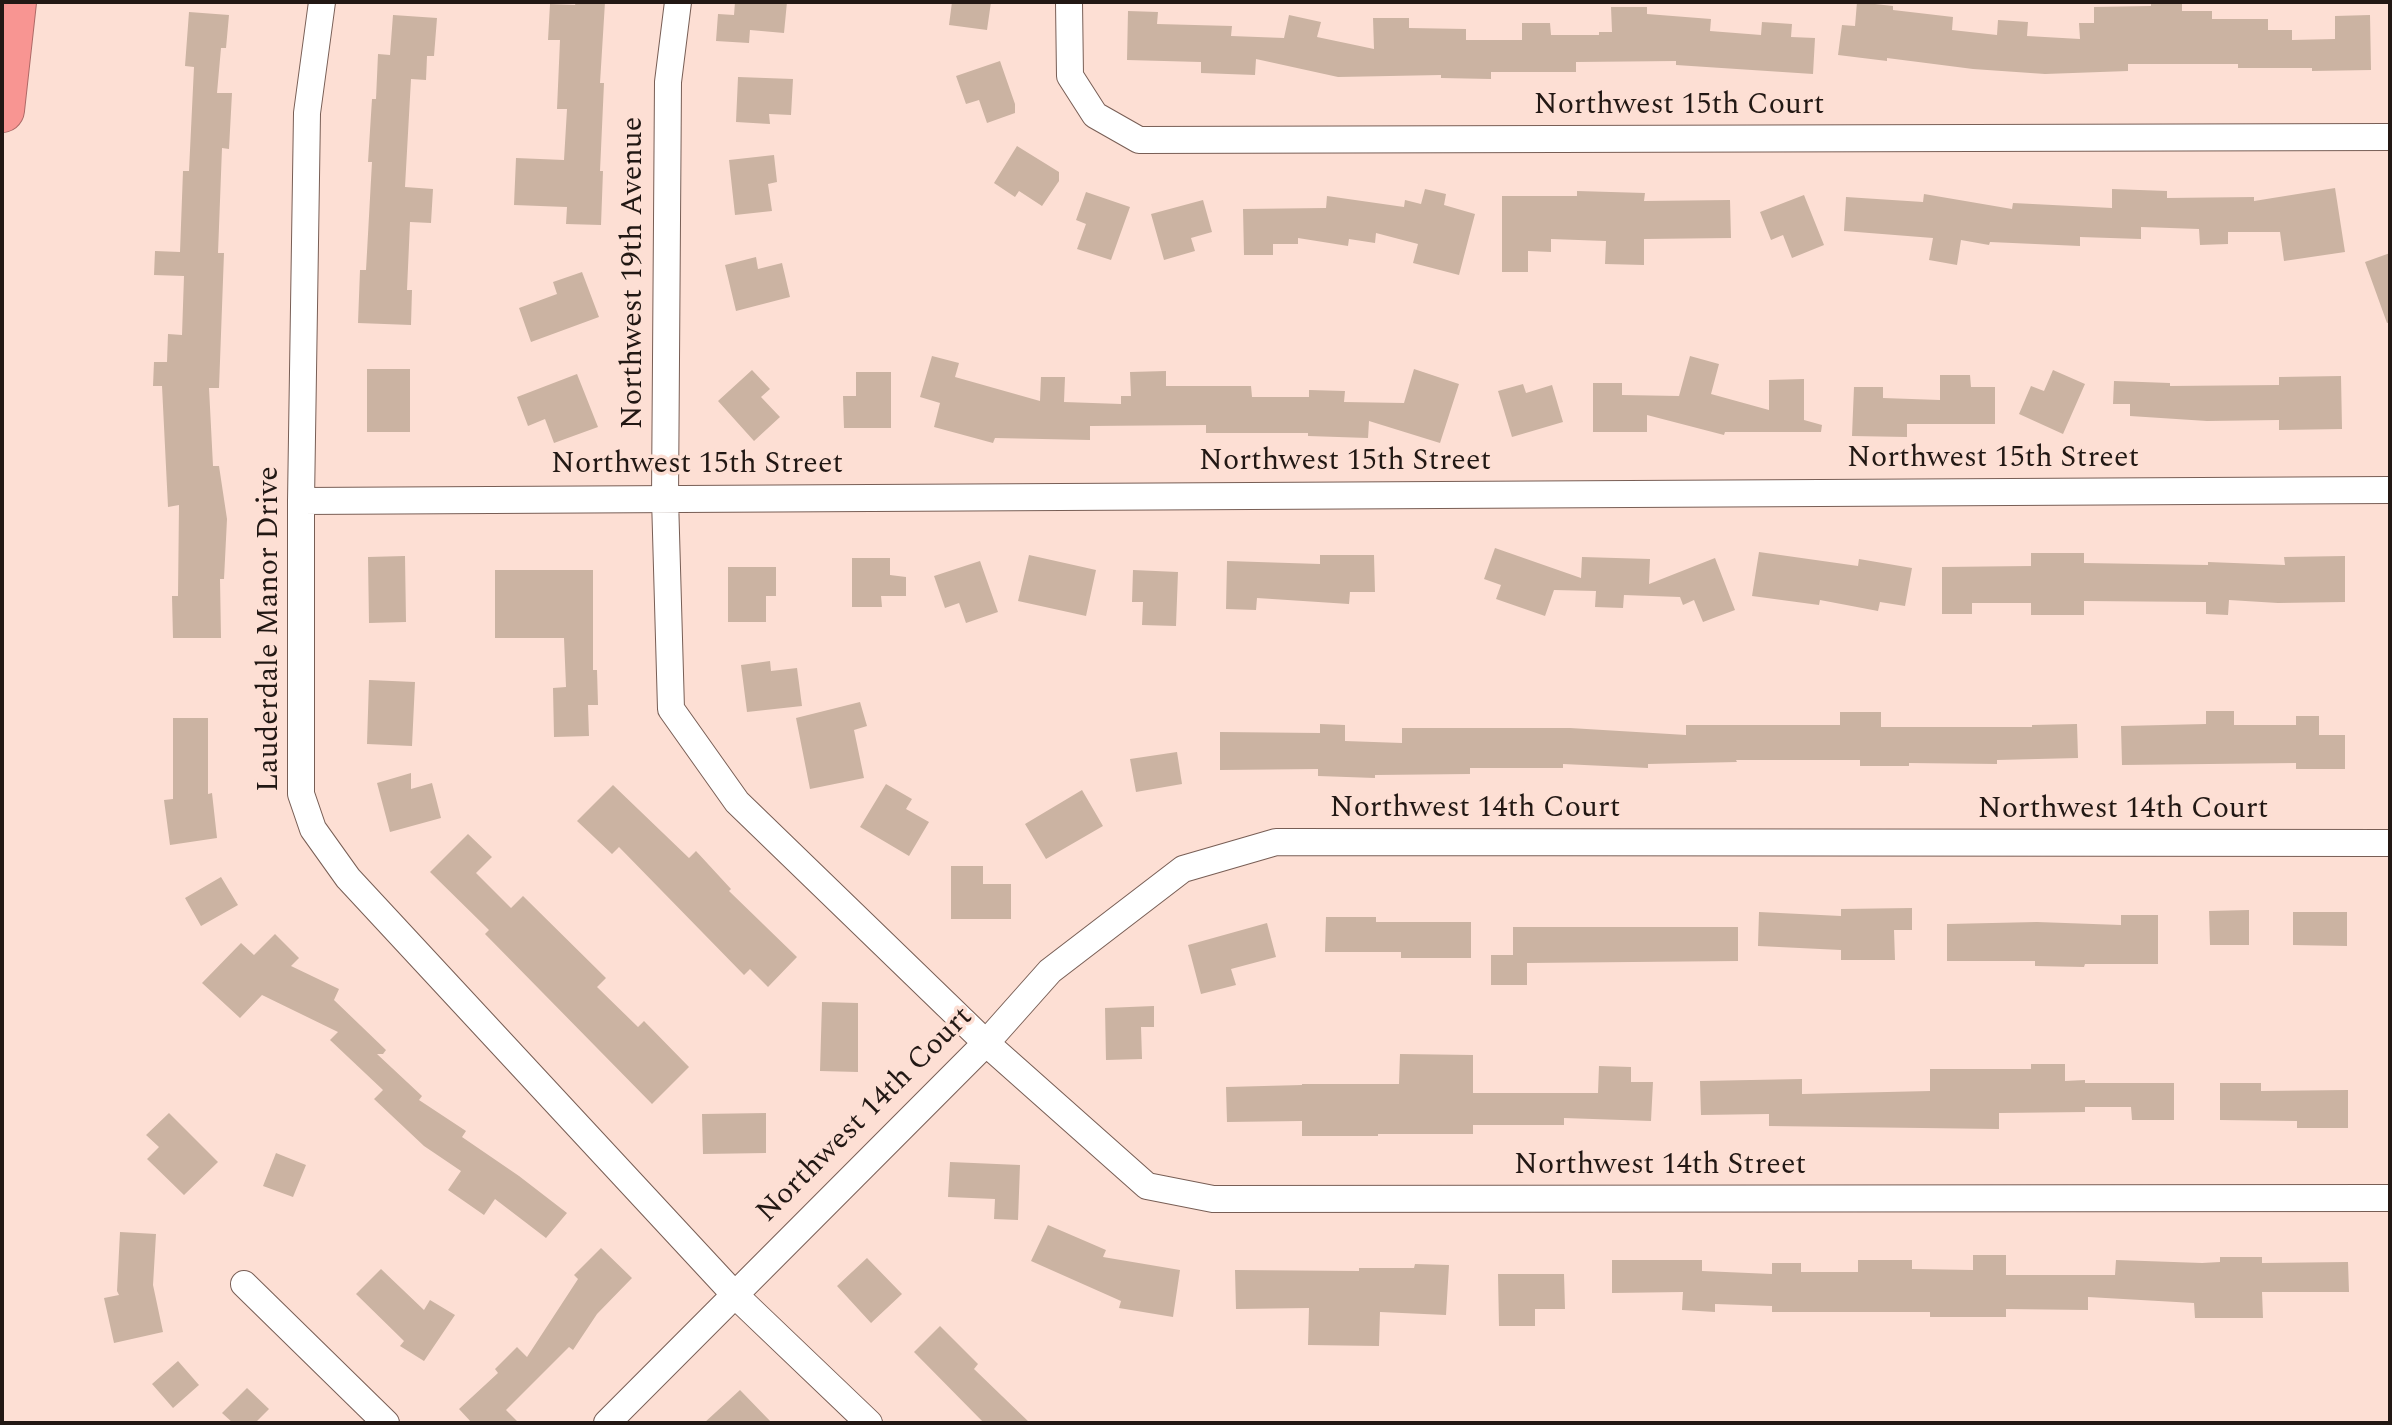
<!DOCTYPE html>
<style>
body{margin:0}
#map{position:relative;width:2392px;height:1425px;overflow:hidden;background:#fddfd4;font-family:Spectral,serif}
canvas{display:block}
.frame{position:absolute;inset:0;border:4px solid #221814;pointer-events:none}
</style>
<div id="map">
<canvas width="2392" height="1425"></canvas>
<div class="frame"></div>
</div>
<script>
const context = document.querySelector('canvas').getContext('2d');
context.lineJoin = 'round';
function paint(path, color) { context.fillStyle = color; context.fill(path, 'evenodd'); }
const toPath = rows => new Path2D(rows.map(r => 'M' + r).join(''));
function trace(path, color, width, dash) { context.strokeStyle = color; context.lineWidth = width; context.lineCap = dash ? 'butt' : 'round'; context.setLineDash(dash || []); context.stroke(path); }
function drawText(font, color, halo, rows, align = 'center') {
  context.font = font + ' Spectral,serif'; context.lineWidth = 7; context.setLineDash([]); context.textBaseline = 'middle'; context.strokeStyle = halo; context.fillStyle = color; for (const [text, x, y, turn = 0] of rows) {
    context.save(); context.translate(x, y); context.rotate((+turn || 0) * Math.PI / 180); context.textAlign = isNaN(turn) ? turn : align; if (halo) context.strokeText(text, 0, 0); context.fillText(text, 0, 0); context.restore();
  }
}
const building = toPath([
 [576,2,605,2,600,83,604,83,600,171,603,171,601,225,566,224,567,207,514,205,516,158,564,160,567,109,557,109,560,40,548,40,550,4,575,5],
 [735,2,787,2,784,33,750,30,749,43,716,41,718,14,734,15],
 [952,2,991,2,987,30,949,25],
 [1857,2,1893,6,1893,10,1953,17,1952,30,1997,35,1998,20,2028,22,2027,36,2080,39,2079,23,2094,23,2094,7,2151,6,2151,2,2182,2,2182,11,2212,11,2212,19,2268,19,2268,30,2292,30,2292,40,2335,39,2335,16,2370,15,2371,70,2312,71,2312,68,2238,68,2238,64,2128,64,2128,71,2045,74,1973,69,1887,58,1887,61,1838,55,1842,25,1855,26],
 [1611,7,1647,7,1647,14,1711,19,1710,31,1761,35,1762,22,1792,24,1791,37,1815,38,1813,74,1676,65,1676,61,1576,62,1576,72,1491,72,1491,79,1441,78,1441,75,1338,77,1256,59,1255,75,1201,73,1201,62,1127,60,1128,11,1158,12,1157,24,1232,26,1231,36,1284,38,1289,15,1321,22,1317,37,1374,49,1373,18,1409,18,1409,28,1466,29,1466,40,1522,40,1522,23,1550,23,1551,35,1599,35,1599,32,1612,32],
 [189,12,229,15,226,48,221,48,217,93,232,93,229,149,222,148,218,253,224,253,219,388,209,388,213,466,219,466,227,519,224,579,220,579,221,638,173,638,172,596,178,596,179,505,168,507,162,386,153,386,154,362,167,362,168,334,182,335,184,276,154,275,155,251,180,252,183,171,189,171,194,67,185,66],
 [393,15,437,18,434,56,427,56,426,80,411,79,405,187,433,189,431,223,410,222,407,290,412,290,411,325,358,323,360,270,366,270,372,162,368,162,372,99,376,99,378,54,390,55],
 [1000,61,1015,104,1015,113,987,123,979,100,966,104,956,76],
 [738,77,793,79,791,115,769,114,770,124,736,122],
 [1017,146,1059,172,1059,181,1042,206,1019,191,1015,197,994,183],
 [774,155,777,182,768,184,772,211,735,215,729,160],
 [2335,188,2345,252,2284,261,2280,232,2228,232,2228,244,2200,245,2199,229,2141,227,2141,239,2080,237,2080,246,1990,242,1989,245,1961,240,1957,265,1929,260,1933,238,1844,231,1846,197,1923,202,1924,194,2012,209,2013,203,2112,208,2112,189,2167,191,2167,198,2254,197,2254,201],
 [1425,189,1446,194,1444,205,1475,214,1459,275,1413,263,1418,244,1376,233,1375,243,1349,239,1348,246,1298,238,1298,244,1273,244,1273,255,1244,255,1243,209,1326,208,1327,196,1404,207,1405,200,1421,204],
 [1577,191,1645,193,1644,201,1730,200,1731,238,1644,239,1644,265,1605,264,1606,241,1551,239,1551,252,1528,251,1528,272,1502,272,1502,196,1577,196],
 [1086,192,1130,207,1111,260,1077,249,1086,224,1076,220],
 [1804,195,1824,245,1792,258,1783,235,1771,240,1760,212],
 [1203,200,1212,232,1191,238,1195,251,1164,260,1151,214],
 [2390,253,2390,322,2387,323,2365,262],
 [756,257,758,269,782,263,790,297,736,311,725,265],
 [582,272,599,317,531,342,519,308,557,294,553,282],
 [932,356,959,363,955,377,1040,401,1041,377,1065,377,1064,402,1121,404,1121,396,1131,396,1130,372,1166,371,1166,386,1251,386,1252,397,1309,397,1309,390,1345,391,1344,402,1404,403,1414,369,1459,384,1440,443,1369,421,1368,438,1308,436,1308,433,1206,433,1206,425,1090,426,1090,440,995,438,993,443,934,427,940,403,920,397],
 [1690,356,1719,364,1711,394,1769,410,1769,380,1804,379,1804,420,1822,425,1821,432,1725,432,1724,435,1647,415,1647,432,1593,432,1593,383,1622,383,1622,395,1679,396],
 [367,369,410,369,410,432,367,432],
 [752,370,770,389,761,397,780,417,754,441,718,401],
 [2053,370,2085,384,2063,434,2019,414,2031,386,2044,391],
 [856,372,891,372,891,428,844,428,843,396,856,396],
 [577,374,598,427,554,443,545,419,528,426,517,397],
 [1940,375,1970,375,1971,387,1995,387,1995,424,1907,424,1907,437,1852,436,1854,387,1883,387,1883,398,1940,400],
 [2341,376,2342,429,2279,430,2279,420,2207,421,2130,416,2130,404,2113,404,2114,381,2170,383,2170,386,2279,385,2279,377],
 [1523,384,1526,393,1552,385,1563,422,1512,437,1498,391],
 [1495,548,1581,578,1582,557,1650,559,1649,584,1715,558,1735,610,1703,622,1694,600,1683,605,1680,597,1624,595,1623,608,1595,607,1596,591,1554,590,1545,616,1496,599,1501,585,1484,579],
 [1759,552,1858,566,1859,559,1912,568,1905,606,1880,602,1878,611,1820,600,1819,605,1752,596],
 [2031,553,2084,553,2084,563,2208,565,2208,562,2285,565,2284,557,2345,556,2345,602,2278,603,2229,600,2228,615,2206,614,2206,602,2084,601,2084,615,2031,615,2031,603,1972,603,1972,614,1942,614,1942,567,2031,566],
 [1029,555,1096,570,1086,616,1018,601],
 [1320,555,1374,555,1375,592,1350,592,1349,604,1257,598,1256,610,1226,609,1227,561,1320,564],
 [405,556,406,622,369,623,368,557],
 [852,558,890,558,890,575,906,577,906,596,881,596,882,607,852,607],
 [980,561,998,612,966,623,959,603,945,608,934,576],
 [728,567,776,567,776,596,766,596,766,622,728,622],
 [495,570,593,570,593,670,597,670,598,705,588,705,589,736,554,737,553,688,566,687,564,638,495,638],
 [1133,570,1178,572,1176,626,1142,625,1143,602,1132,602],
 [770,661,771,671,797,668,802,706,747,712,741,665],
 [369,680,415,682,412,746,367,744],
 [860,702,867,726,854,730,864,778,810,789,796,718],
 [2206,711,2234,711,2234,725,2296,725,2296,716,2319,716,2319,735,2345,735,2345,769,2296,769,2296,763,2122,765,2121,726,2206,724],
 [1840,712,1881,712,1881,727,2032,727,2032,725,2077,724,2078,758,1997,760,1997,764,1909,763,1909,766,1860,766,1860,760,1736,760,1737,762,1648,764,1648,768,1563,764,1563,768,1470,768,1470,774,1375,775,1375,778,1318,776,1318,769,1220,770,1220,732,1320,733,1320,724,1345,725,1345,741,1402,743,1402,728,1570,728,1686,735,1686,725,1840,725],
 [173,718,208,718,208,794,212,793,217,838,170,845,164,800,173,799],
 [1177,752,1182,784,1136,792,1130,759],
 [411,773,411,789,432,783,441,818,390,832,377,783],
 [886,784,912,799,906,809,929,822,909,856,860,827],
 [613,785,689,858,696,851,731,889,729,891,797,957,768,987,750,969,744,975,619,847,612,854,577,821],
 [1082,790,1103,826,1046,859,1025,824],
 [468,834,492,857,476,873,511,908,523,896,606,978,597,987,638,1027,644,1021,689,1067,652,1104,485,934,489,930,430,872],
 [951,866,983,866,983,884,1011,884,1011,919,951,919],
 [221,877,238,905,201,926,185,898],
 [1912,908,1912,930,1894,930,1895,960,1841,960,1841,950,1758,946,1759,912,1841,916,1841,909],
 [2249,910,2249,945,2210,945,2209,911],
 [2293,912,2347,912,2347,946,2293,945],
 [2121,915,2158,915,2158,964,2085,964,2084,967,2035,966,2035,961,1947,961,1947,924,2037,922,2121,925],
 [1326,917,1376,917,1376,922,1471,922,1471,958,1401,958,1401,952,1325,952],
 [1267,923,1276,957,1231,969,1236,985,1201,994,1188,945],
 [1513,927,1738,927,1738,961,1527,963,1527,985,1491,985,1491,955,1513,955],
 [275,934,299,958,291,966,339,989,334,1000,386,1050,383,1054,377,1054,422,1096,419,1100,466,1131,462,1137,519,1176,567,1213,546,1238,495,1199,484,1215,448,1190,461,1171,424,1146,374,1099,383,1090,330,1040,338,1032,262,995,240,1018,202,983,241,943,254,955],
 [822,1002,858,1003,858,1072,820,1071],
 [1154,1006,1154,1027,1141,1027,1142,1059,1106,1060,1105,1008],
 [1400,1054,1473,1055,1473,1093,1598,1093,1599,1066,1631,1067,1631,1082,1653,1082,1651,1121,1564,1118,1564,1125,1473,1125,1473,1134,1378,1134,1378,1136,1302,1136,1302,1121,1227,1122,1226,1087,1302,1085,1302,1084,1399,1084],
 [2031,1064,2065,1064,2065,1081,2085,1080,2085,1083,2174,1083,2174,1120,2132,1120,2131,1107,2085,1107,2085,1112,1999,1113,1999,1129,1769,1126,1769,1114,1701,1115,1700,1081,1802,1079,1802,1094,1930,1091,1930,1069,2031,1069],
 [2220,1083,2261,1083,2261,1091,2348,1090,2348,1128,2297,1128,2297,1121,2220,1120],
 [169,1113,218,1162,184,1195,147,1159,159,1147,146,1135],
 [766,1113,766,1153,703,1154,702,1114],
 [276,1153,306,1165,293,1197,263,1186],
 [950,1162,1020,1165,1018,1220,994,1219,995,1199,948,1197],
 [1048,1225,1106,1250,1103,1257,1180,1270,1173,1317,1119,1308,1121,1301,1031,1261],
 [120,1232,156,1234,153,1285,163,1332,114,1343,104,1298,119,1295,117,1291],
 [601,1248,632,1278,597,1314,573,1350,569,1347,506,1410,519,1423,472,1423,459,1409,498,1373,495,1369,517,1347,527,1357,578,1279,574,1275],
 [1973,1255,2006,1255,2006,1275,2115,1275,2116,1260,2202,1263,2220,1262,2220,1257,2262,1257,2262,1263,2348,1262,2349,1292,2262,1292,2263,1318,2195,1318,2194,1303,2088,1297,2088,1310,2006,1309,2006,1317,1930,1317,1930,1312,1772,1312,1772,1306,1715,1304,1715,1312,1682,1310,1683,1292,1612,1293,1612,1260,1702,1260,1702,1271,1772,1274,1772,1263,1801,1263,1801,1272,1858,1272,1858,1260,1912,1260,1912,1269,1973,1270],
 [867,1258,902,1294,871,1323,837,1286],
 [1415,1264,1449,1265,1446,1315,1380,1312,1379,1346,1308,1345,1309,1308,1236,1309,1235,1270,1359,1271,1359,1268,1414,1268],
 [381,1269,424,1310,430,1300,455,1315,424,1361,400,1346,404,1341,356,1294],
 [1498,1274,1564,1274,1565,1309,1535,1309,1535,1326,1499,1326],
 [940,1326,978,1364,974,1369,1030,1423,984,1423,914,1352],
 [178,1361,199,1385,173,1408,152,1384],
 [247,1388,269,1409,255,1423,233,1423,222,1413],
 [740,1390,772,1423,704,1423]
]);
const street = toPath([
 [322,2,307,113,301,501,301,794,313,829,348,878,735,1295,869,1423],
 [678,2,668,82,665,498,671,709,737,802,986,1043,1147,1186,1213,1199,2390,1198],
 [1069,2,1070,76,1095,115,1139,140,2390,137],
 [301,501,2390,490],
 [244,1284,386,1423],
 [607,1423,986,1043,1050,971,1183,869,1276,842,2390,843]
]);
const highway = toPath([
 [2,110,14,2]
]);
const streetNames = [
 ["Northwest 15th Court",1679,107],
 ["Northwest 19th Avenue",635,273,-90],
 ["Northwest 15th Street",1993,460],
 ["Northwest 15th Street",1345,463],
 ["Northwest 15th Street",697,466],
 ["Lauderdale Manor Drive",271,629,-90],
 ["Northwest 14th Court",1475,810],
 ["Northwest 14th Court",2123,811],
 ["Northwest 14th Court",866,1116,-45],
 ["Northwest 14th Street",1660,1167]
];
paint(building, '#cbb3a2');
trace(street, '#785e55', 28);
trace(highway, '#ad6966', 46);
trace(street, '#fff', 26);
trace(highway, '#f89592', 44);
drawText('30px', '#221814', '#fddfd4', streetNames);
</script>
